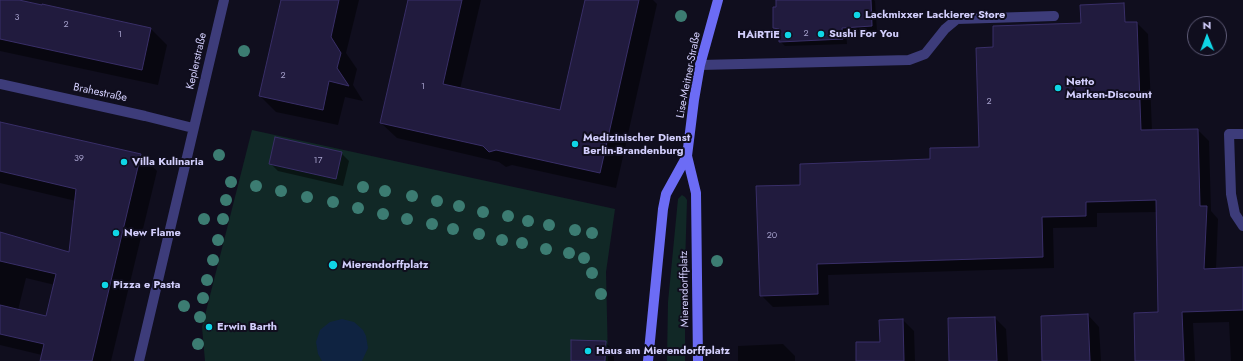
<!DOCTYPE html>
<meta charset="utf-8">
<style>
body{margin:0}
#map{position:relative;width:1243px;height:361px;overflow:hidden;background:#100e1e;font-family:Jost,sans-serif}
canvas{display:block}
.north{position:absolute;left:1187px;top:16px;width:40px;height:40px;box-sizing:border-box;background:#100e1e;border:1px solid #5e5b77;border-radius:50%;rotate:359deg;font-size:11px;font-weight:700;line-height:16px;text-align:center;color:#d2cefc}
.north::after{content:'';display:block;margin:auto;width:14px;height:18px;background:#0fd6e6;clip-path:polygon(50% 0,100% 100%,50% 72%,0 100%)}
</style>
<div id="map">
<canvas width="1243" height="361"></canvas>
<div class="north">N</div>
</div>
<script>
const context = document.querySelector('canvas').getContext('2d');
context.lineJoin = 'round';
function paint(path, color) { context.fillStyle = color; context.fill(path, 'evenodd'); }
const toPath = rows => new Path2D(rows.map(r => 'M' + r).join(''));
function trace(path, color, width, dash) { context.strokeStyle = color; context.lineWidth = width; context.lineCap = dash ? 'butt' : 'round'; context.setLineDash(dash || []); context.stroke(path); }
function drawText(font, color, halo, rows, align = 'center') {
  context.font = font + ' Jost,sans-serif'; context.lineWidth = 4; context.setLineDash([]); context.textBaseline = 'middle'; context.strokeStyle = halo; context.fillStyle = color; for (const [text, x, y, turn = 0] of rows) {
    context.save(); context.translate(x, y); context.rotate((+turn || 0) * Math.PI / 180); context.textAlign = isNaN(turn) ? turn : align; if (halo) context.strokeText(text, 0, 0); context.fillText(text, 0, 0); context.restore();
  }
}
const green = toPath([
 [252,130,615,209,606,272,608,361,205,361,202,327],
 [682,195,685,197,687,200,685,267,685,361,667,361,668,302,678,199]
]);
const water = toPath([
 [342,319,354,322,363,330,366,336,368,348,362,361,322,361,318,354,316,342,320,330,330,322]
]);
const shadow = toPath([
 [0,0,15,0,151,29,167,45,158,85,0,51],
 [282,0,359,0,346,53,357,69,353,85,363,101,345,97,338,125,276,112,260,96],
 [409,0,481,0,460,89,561,112,586,0,653,0,657,4,616,188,512,165,506,167,499,162,397,138,381,123],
 [777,0,874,0,875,1,877,31,846,32,847,44,785,46,780,41,779,33,774,28],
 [1137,23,1148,34,1152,131,1198,130,1209,141,1211,211,1218,219,1216,269,1243,268,1243,361,1231,361,1229,322,1193,323,1195,361,1136,361,1159,313,1157,212,1097,213,1097,227,1053,228,1054,268,828,275,829,305,773,307,761,295,801,186,931,160,980,148,994,48],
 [0,123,141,155,157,171,111,361,41,361,42,355,0,345,0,233,70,253,76,201,0,183],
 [26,278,55,285,47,317,18,310],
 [341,153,349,161,343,186,278,171,271,164],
 [1088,315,1099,327,1101,361,1043,361],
 [995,318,1006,329,1008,361,950,361],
 [903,320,914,331,915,361,857,361,881,343],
 [605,342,614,351,614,361,572,361],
 [783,344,795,356,795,361,738,361,738,346]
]);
const building = toPath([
 [0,0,19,0,42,5,42,4,151,28,142,70,0,39,0,0],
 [281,0,339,0,331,37,341,53,337,68,349,86,329,81,323,110,259,96,281,0],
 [408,0,462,0,443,84,560,110,585,0,639,0,600,173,496,150,489,152,483,146,380,123,408,0],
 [776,0,871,0,872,26,842,28,843,39,779,42,779,29,773,28,773,7,776,7,776,0],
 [1124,3,1125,22,1137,22,1141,130,1198,129,1200,206,1207,206,1204,269,1243,267,1243,310,1182,312,1184,361,1135,361,1134,313,1158,312,1156,200,1086,202,1086,216,1042,217,1043,257,817,264,818,294,760,296,756,186,800,185,800,164,930,159,930,148,979,147,976,48,993,47,993,26,1081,23,1080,5,1124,3],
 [0,122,141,154,92,361,40,361,44,344,0,334,0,305,46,316,56,274,0,261,0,232,69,252,76,189,0,171,0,122],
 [275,137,342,152,336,179,269,164,275,137],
 [1088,314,1090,361,1042,361,1041,316,1088,314],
 [995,317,997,361,949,361,948,318,995,317],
 [903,319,904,361,856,361,856,342,880,342,879,320,903,319],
 [571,340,606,341,605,361,571,361,571,340]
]);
const lane = toPath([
 [700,65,909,60,925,54,945,29,957,19,1054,16],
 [1243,134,1229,134,1231,194,1235,214,1243,226]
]);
const street = toPath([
 [0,84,145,116,193,128],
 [139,361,224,0]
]);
const secondary = toPath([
 [648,361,663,209,666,194,687,156],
 [698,361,696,193,687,156,694,100,700,65,718,0]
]);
const trees = [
 [681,16],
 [244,51],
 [219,155],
 [231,182],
 [256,186],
 [363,187],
 [281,191],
 [385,191],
 [412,196],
 [307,197],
 [226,200],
 [437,201],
 [333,202],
 [459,206],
 [358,208],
 [483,212],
 [383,214],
 [508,216],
 [204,219],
 [223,219],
 [407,219],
 [528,221],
 [432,224],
 [549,225],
 [453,229],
 [575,230],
 [592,233],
 [479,234],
 [218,240],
 [502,240],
 [522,243],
 [546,249],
 [569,253],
 [584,258],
 [213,260],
 [717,261],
 [592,273],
 [207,280],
 [601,294],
 [203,298],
 [184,306],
 [200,317],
 [198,344]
];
const markers = [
 [857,15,4,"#0fd6e6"],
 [821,34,4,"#0fd6e6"],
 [788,35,4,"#0fd6e6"],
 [1058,88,4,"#0fd6e6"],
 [575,144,4,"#0fd6e6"],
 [124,162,4,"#0fd6e6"],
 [116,233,4,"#0fd6e6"],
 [333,265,5,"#0fd6e6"],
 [105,285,4,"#0fd6e6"],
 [209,327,4,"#0fd6e6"],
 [588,351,4,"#0fd6e6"]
];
const numberNames = [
 ["3",17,18],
 ["2",66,25],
 ["2",806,34],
 ["1",120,35],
 ["2",283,76],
 ["1",423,87],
 ["2",989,102],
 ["39",79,159],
 ["17",318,161],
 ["20",772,236]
];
const poiNames = [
 ["Lackmixxer Lackierer Store",865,15],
 ["Sushi For You",829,34],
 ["HAiRTiE",780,35,"right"],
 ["Netto",1066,82],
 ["Marken-Discount",1066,95],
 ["Medizinischer Dienst",583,138],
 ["Berlin-Brandenburg",583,151],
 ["Villa Kulinaria",132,162],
 ["New Flame",124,233],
 ["Mierendorffplatz",342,265],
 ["Pizza e Pasta",113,285],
 ["Erwin Barth",217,327],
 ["Haus am Mierendorffplatz",596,351]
];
const streetNames = [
 ["Keplerstraße",197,61,-77],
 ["Lise-Meitner-Straße",689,75,-79],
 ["Brahestraße",100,93,12],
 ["Mierendorffplatz",685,289,-91]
];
paint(green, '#112826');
paint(water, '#0f2341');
paint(shadow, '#0007');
paint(building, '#211b3e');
trace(building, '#392f68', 1);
trace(lane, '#3d3c7a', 10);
trace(street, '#3d3c7a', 10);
trace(secondary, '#6c6cf5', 10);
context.fillStyle = '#3c7c72';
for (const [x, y] of trees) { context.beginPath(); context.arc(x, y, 6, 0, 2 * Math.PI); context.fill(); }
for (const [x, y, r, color] of markers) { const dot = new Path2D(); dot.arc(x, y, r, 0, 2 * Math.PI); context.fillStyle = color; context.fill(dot); trace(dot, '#100e1e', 1.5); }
drawText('9px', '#a6a1cc', null, numberNames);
drawText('bold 11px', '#d2cefc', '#100e1e', poiNames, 'left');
drawText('11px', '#d2cefc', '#100e1e', streetNames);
</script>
